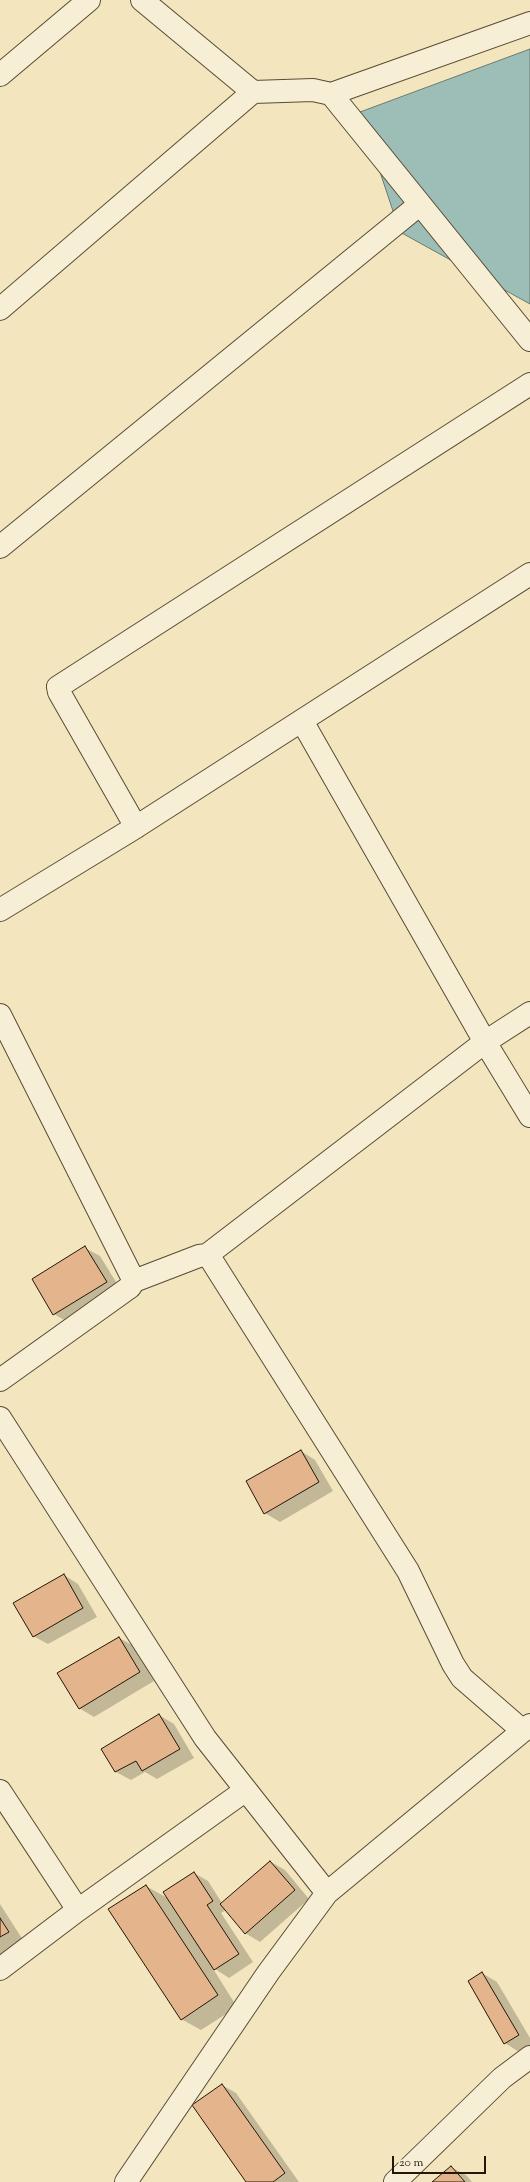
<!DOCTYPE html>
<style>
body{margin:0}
#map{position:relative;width:530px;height:2182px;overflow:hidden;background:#f3e6be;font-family:"Sorts Mill Goudy",serif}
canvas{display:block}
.scale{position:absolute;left:392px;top:2156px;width:94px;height:18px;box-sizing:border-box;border:2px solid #241707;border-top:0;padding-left:5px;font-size:12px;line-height:14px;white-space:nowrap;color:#241707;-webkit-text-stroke:3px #f7efd5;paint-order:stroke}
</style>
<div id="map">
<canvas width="530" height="2182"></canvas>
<div class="scale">20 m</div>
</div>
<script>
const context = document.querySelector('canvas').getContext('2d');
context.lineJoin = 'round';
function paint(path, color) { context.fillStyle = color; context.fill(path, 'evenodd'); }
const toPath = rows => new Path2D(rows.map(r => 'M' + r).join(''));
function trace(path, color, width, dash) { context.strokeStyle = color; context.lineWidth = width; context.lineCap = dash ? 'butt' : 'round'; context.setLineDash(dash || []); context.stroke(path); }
const water = toPath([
 [530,49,530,304,400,232,360,112,530,49]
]);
const shadow = toPath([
 [85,1248,100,1256,121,1290,69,1323,54,1314],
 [301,1451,315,1460,333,1491,280,1522,265,1513],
 [64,1575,78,1584,97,1617,48,1644,33,1636],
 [119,1638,134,1646,154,1681,94,1717,79,1708],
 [159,1715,174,1724,194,1758,157,1779,145,1772,131,1780,116,1772,103,1749],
 [271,1862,285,1870,309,1899,260,1942,245,1933,226,1910,221,1913,253,1962,229,1978,212,1967,237,2007,201,2030,181,2019,146,1886,169,1899,194,1873,208,1881,222,1903],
 [0,1904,23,1940,0,1955],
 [482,1973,497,1982,530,2038,530,2045,519,2052,505,2043],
 [222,2085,236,2093,299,2182,247,2182],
 [451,2167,466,2175,472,2182,434,2182]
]);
const building = toPath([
 [85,1246,107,1282,53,1315,32,1279,85,1246],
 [301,1450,319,1482,264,1514,246,1481,301,1450],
 [64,1574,83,1608,33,1637,13,1603,64,1574],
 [119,1637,140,1672,79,1709,57,1673,119,1637],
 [159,1714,180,1749,142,1771,136,1761,115,1772,101,1749,159,1714],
 [270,1861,295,1890,245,1934,220,1904,270,1861],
 [194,1872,213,1901,207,1905,239,1954,214,1970,163,1892,194,1872],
 [146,1885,218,1995,181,2020,108,1909,146,1885],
 [0,1918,9,1932,0,1937,0,1918],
 [482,1972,519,2035,504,2044,468,1981,482,1972],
 [222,2084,285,2173,273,2182,246,2182,192,2105,222,2084],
 [451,2166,465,2182,432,2182,451,2166]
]);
const street = toPath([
 [142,0,253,92,313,90,331,94,530,340],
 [0,75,89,0],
 [331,94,530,23],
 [0,309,253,92],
 [0,547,419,205],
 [302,721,485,1042,530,1116],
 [136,827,59,692,58,687,530,384],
 [0,910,136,827,530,574],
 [0,1015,134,1281,130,1287,0,1380],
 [207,1255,485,1042,530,1013],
 [134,1281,199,1256,207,1255,212,1261,408,1571,453,1664,462,1678,523,1731],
 [0,1418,205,1738,327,1893],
 [0,1791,78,1910],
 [0,1969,78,1910,246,1790],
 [126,2182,268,1973,327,1893,530,1725],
 [395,2182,502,2078,530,2057]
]);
paint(water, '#9cbeb6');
trace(water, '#6c7b70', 1);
paint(shadow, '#0003');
paint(building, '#e4b48d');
trace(building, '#241707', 1);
trace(street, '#584b35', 24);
trace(street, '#f7efd5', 22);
</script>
